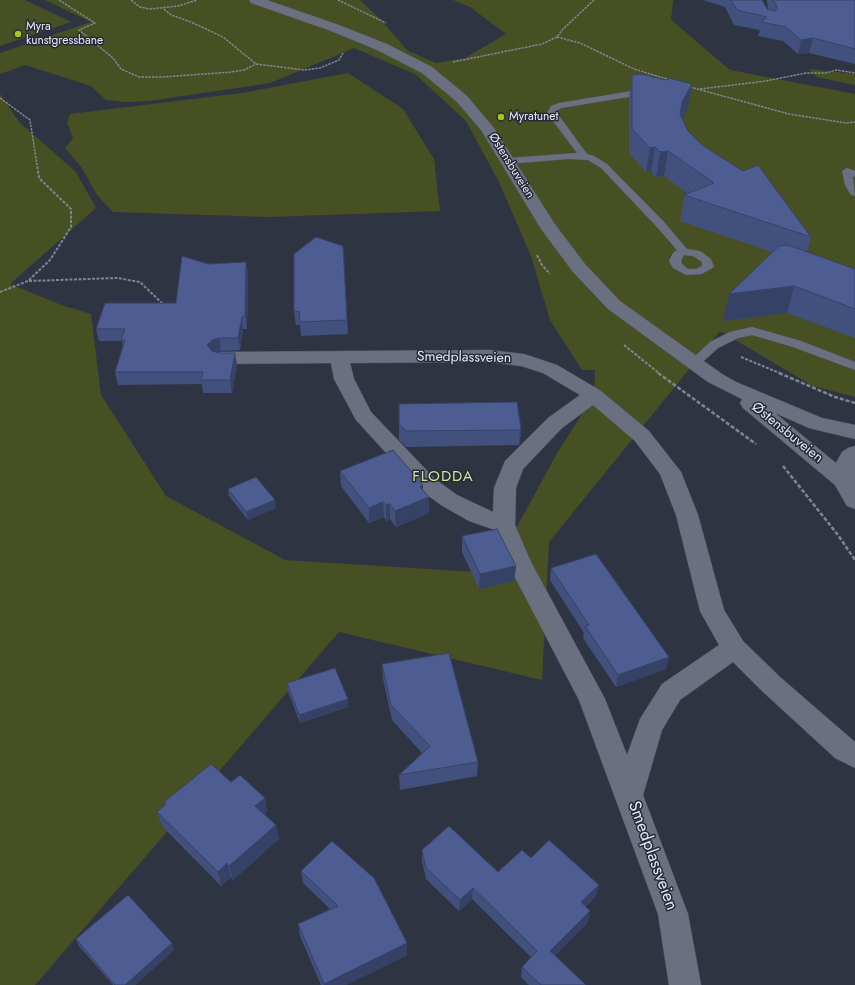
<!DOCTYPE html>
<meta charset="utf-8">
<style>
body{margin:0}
canvas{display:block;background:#2f3443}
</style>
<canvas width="855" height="985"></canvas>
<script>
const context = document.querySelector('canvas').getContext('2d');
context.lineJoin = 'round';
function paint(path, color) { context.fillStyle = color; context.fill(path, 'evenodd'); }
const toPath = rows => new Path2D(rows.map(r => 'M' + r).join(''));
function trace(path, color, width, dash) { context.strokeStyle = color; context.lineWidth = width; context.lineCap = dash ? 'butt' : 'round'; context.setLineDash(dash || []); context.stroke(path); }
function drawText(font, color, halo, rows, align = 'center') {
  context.font = font + ' Jost,sans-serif'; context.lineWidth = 3; context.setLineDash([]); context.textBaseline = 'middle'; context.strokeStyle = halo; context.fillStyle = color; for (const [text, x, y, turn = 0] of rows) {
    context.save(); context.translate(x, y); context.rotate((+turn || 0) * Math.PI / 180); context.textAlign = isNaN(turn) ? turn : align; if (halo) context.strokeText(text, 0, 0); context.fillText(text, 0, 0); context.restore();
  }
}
const green = toPath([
 [0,0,25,0,71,22,0,46],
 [45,0,360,0,379,18,408,51,436,63,465,58,506,34,470,7,453,0,673,0,671,20,730,70,855,94,855,397,813,386,720,331,549,542,542,680,339,632,35,985,0,985,0,94,19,122,76,172,96,208,10,284,64,306,91,314,101,395,166,496,285,560,492,573,556,455,594,395,595,370,582,370,550,320,531,256,499,182,466,121,415,74,354,48,270,83,150,101,127,102,106,100,91,86,25,65,0,74,0,53,91,22],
 [809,69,855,74,855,85,817,77],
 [348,73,403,109,434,159,440,211,269,217,113,212,97,195,82,168,65,148,73,138,67,123,70,114,242,93]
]);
const pathFar2 = toPath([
 [59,0,95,23,79,30,113,58,121,69,139,77,163,77,231,72,244,70,256,64],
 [131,0,140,7,150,9,178,6,197,0],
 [338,0,386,23],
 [164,9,171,15,191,22,223,37,256,64,304,70,320,68,339,60,343,53],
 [557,37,580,43,634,69,670,80],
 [453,62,542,44,557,37,563,29,594,0],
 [690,87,789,114,846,123,855,122],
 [700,89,766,81,806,73,826,73,836,70,855,73],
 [0,98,30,120,37,165]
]);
const pathFar1 = toPath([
 [537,255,542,265,550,274],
 [29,281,117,278,140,282,164,305],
 [0,292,28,281,50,260,71,227,71,209,39,178,37,164],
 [624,345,660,374],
 [741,357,782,374]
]);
const path = toPath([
 [658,373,756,444],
 [779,373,835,397,855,403],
 [783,466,838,535,855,560]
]);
const service = toPath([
 [638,90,642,93,641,95,561,108,558,110,557,113,587,154,594,156,607,164,664,222,687,249,700,251,711,259,714,267,702,274,686,275,673,268,669,261,673,253,677,250,656,226,601,168,588,160,568,159,508,164,503,161,508,158,577,153,547,113,551,106,559,103,638,90],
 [684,255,693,256,702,262,702,266,696,269,688,269,682,264,681,261,684,255],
 [847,168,855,171,855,177,853,176,855,196,851,195,845,185,842,171,847,168],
 [752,327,801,341,855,362,855,370,793,347,752,335,738,338,718,348,698,366,690,366,688,363,710,342,730,332,752,327]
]);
const minor = toPath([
 [489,350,524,354,557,365,601,391,649,431,681,472,698,515,724,610,743,641,780,677,855,742,855,768,835,758,762,691,733,662,680,700,662,730,643,795,688,914,701,985,669,985,658,914,579,700,507,562,495,530,469,521,441,505,419,489,356,420,334,379,331,363,221,364,214,362,211,358,214,354,221,352,489,350],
 [489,362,521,366,543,373,580,395,548,418,505,461,494,488,493,512,457,495,435,479,371,412,354,379,350,363,489,362],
 [593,405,635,441,660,474,676,515,700,611,719,645,662,684,640,719,627,755,605,699,531,562,515,525,516,488,523,469,562,428,593,405]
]);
const secondary = toPath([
 [249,0,267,0,339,25,387,44,432,67,467,96,494,128,554,223,585,264,620,301,722,374,736,382,822,418,855,425,855,439,809,428,775,413,836,463,842,452,848,448,855,446,855,509,847,506,835,485,743,408,740,403,742,399,708,382,608,309,573,272,541,229,481,130,457,102,422,73,377,50,331,31,251,3,249,0]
]);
const wall = toPath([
 [703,0,762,0,767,9,768,9,767,0,855,0,855,64,809,53,798,54,783,41,758,36,760,30,734,25,725,7],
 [632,75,692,84,688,108,682,118,688,131,702,145,811,237,807,252,855,269,855,338,787,313,723,321,729,294,772,252,680,221,684,195,688,194,664,176,656,177,651,172,646,172,629,153,629,98],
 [343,246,348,334,301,336,300,325,296,325,294,312],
 [246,262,248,274,247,329,243,329,240,350,221,351,216,352,237,365,232,393,203,393,202,384,118,385,115,372,123,347,122,341,99,341,96,329,176,303,208,264],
 [399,424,521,429,520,444,519,445,406,447,399,440],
 [340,471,423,490,429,513,396,527,390,519,386,521,384,517,369,523,341,486],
 [228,489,276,508,248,520,229,496],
 [462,536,516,566,514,581,479,589,462,552],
 [551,568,669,657,666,669,616,687,583,638,584,633,550,580],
 [382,664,478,762,477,776,400,790,399,775,422,753,392,720,383,679],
 [287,683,348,707,300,723,288,691],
 [231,782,265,798,267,812,265,814,276,825,279,839,233,880,231,877,221,886,162,826,157,812,165,805,164,802],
 [422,850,498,872,531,858,596,896,585,907,588,922,555,955,586,985,529,985,521,977,522,967,531,957,472,899,459,911,426,879,422,861],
 [301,871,407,955,346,985,321,985,300,936,298,924,330,909,303,883],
 [76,939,174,950,135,985,113,985,79,946]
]);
const shadedWall = toPath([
 [813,38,809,53,798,54,801,40],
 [692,84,688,108,678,126,682,102],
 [655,147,651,172,646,172,650,148],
 [668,151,664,176,656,177,660,152],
 [246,262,248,274,247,329,245,316],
 [794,286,787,313,723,321,729,294],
 [242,317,243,329,240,350,238,338],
 [219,338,221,351,214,353,210,358,207,345,212,340],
 [235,353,237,365,232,393,230,380],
 [521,429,520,444,519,445,520,430],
 [423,485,423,500,429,497,429,513,396,527,395,511,420,487],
 [275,500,276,508,248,520,246,512],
 [383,502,384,517,369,523,369,508],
 [390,504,390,519,386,521,386,505],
 [516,566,514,581,479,589,480,574],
 [669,657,666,669,616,687,618,675],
 [348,699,348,707,300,723,299,715],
 [265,798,267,812,258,820,255,806],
 [276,825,279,839,233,880,229,866],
 [227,863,231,877,221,886,218,872],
 [599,885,596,896,578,913,581,902],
 [473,888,472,899,459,911,460,900],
 [590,911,588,922,549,962,550,951],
 [172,943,174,950,135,985,125,985],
 [407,943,407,955,346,985,324,985,324,984]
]);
const building = toPath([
 [731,0,762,0,767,9,775,11,777,7,773,0,855,0,855,49,813,38,801,40,786,27,761,22,767,17,737,10,731,0],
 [641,74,666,80,669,78,692,84,682,102,680,114,688,131,702,145,743,171,758,165,811,237,684,195,714,183,668,151,660,152,655,147,650,148,632,129,632,75,641,74],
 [316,237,343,246,347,320,300,322,299,311,294,312,294,254,316,237],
 [788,245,855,269,855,309,794,286,729,294,779,246,788,245],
 [182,256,208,264,246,262,245,316,242,317,238,338,219,338,212,340,207,345,212,351,219,353,235,353,230,380,201,380,203,372,115,372,125,340,121,340,125,329,96,329,105,303,176,303,182,256],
 [517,402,521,429,520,430,406,431,399,424,399,404,517,402],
 [393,450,423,485,420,487,429,497,395,511,390,504,386,505,383,502,369,508,340,471,393,450],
 [256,477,275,500,246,512,228,489,256,477],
 [497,529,516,566,480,574,462,536,497,529],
 [596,554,669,657,618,675,585,626,589,625,551,568,596,554],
 [449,653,478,762,399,775,430,746,391,705,382,664,449,653],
 [335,668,348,699,299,715,287,683,335,668],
 [211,764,231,782,240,775,265,798,255,806,276,825,229,866,227,863,218,872,157,812,166,804,164,802,211,764],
 [449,826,498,872,522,850,531,858,549,840,599,885,581,902,590,911,550,951,586,985,541,985,522,967,537,951,473,888,460,900,426,868,422,850,449,826],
 [332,841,374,878,407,943,324,984,298,924,338,906,301,871,332,841],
 [128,895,172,943,125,985,115,985,76,939,128,895]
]);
const markers = [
 [18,34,4,"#aac717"],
 [501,117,4,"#aac717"]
];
const farPoinames = [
 ["Myra",26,27],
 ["kunstgressbane",26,41],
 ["Myratunet",509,117]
];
const farStreetnames = [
 ["Østensbuveien",511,166,58]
];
const streetNames = [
 ["Smedplassveien",464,358,1],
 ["Østensbuveien",787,433,39]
];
const neighbourhoodNames = [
 ["FLODDA",443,477]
];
const nearStreetnames = [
 ["Smedplassveien",652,856,70]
];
paint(green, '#465022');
trace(service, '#4e525e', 1);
trace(minor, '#4e525e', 1);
trace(secondary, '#4e525e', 1);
trace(pathFar2, '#818591', 1.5, [2.5, 1]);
trace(pathFar1, '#818591', 2, [3, 1.5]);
trace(path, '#818591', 2.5, [4, 2]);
paint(service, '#6b7081');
paint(minor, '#6b7081');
paint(secondary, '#6b7081');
paint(wall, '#42507e');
paint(shadedWall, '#364166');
paint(building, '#4d5d92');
trace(building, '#364166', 1);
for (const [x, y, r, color] of markers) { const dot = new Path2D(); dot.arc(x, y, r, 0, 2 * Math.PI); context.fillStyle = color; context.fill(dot); trace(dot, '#262a38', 1.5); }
drawText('12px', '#e7eaf3', '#262a38', farPoinames, 'left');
drawText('12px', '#e7eaf3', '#262a38', farStreetnames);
drawText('14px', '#e7eaf3', '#262a38', streetNames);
context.letterSpacing = '1px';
drawText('15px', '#d4e79b', '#262a38', neighbourhoodNames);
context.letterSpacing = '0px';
drawText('17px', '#e7eaf3', '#262a38', nearStreetnames);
</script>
